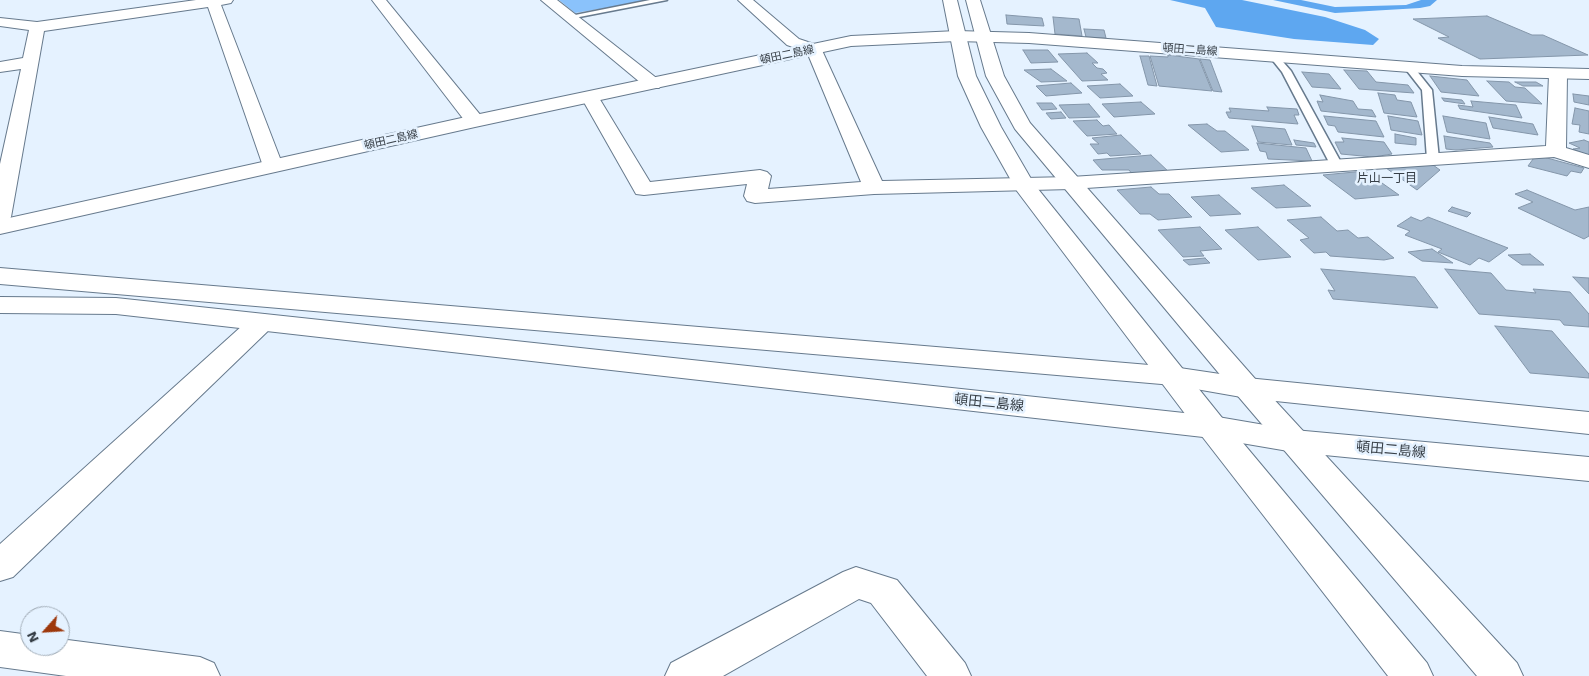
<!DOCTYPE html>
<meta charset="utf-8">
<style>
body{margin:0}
#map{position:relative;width:1589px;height:676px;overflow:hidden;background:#e5f2ff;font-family:"Work Sans",sans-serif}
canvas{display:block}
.north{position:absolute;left:20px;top:606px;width:50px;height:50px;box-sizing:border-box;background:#e5f2ff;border:1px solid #9faab5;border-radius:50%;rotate:244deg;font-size:14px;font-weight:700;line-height:20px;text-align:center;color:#363e46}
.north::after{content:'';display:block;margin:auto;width:18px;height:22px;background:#9d380c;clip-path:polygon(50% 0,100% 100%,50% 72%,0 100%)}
</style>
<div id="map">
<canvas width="1589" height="676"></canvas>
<div class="north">N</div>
</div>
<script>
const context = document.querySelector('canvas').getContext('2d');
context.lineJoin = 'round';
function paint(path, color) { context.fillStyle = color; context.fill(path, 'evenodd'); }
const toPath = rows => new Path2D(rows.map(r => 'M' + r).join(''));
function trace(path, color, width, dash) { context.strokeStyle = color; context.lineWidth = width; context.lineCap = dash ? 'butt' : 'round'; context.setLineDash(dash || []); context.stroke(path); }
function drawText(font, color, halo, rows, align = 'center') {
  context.font = font + ' "Work Sans","Noto Sans JP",sans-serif'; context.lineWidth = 5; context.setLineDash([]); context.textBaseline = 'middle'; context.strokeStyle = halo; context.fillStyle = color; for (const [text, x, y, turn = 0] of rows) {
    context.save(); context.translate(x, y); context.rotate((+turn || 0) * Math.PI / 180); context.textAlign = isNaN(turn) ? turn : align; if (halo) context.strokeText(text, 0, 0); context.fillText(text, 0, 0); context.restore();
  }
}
const green = toPath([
 [559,0,654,0,575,13]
]);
const water = toPath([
 [1170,0,1242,0,1325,17,1365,30,1379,39,1373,45,1294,39,1216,27,1205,8],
 [1273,0,1301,0,1335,7,1406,5,1421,0,1437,0,1430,6,1420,8,1335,13]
]);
const building = toPath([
 [1006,15,1042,18,1044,26,1007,24,1006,15],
 [1487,16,1532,35,1543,35,1588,55,1480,59,1438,38,1449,37,1413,19,1487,16],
 [1053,17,1079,19,1082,36,1055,34,1053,17],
 [1084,29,1104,30,1106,38,1086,37,1084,29],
 [1023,50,1048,50,1058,62,1031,63,1023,50],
 [1087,53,1098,63,1092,63,1097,68,1103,69,1107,73,1101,74,1108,80,1082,81,1058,54,1087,53],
 [1168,55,1199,59,1212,91,1159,86,1150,56,1168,57,1168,55],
 [1140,56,1149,56,1157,86,1148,85,1140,56],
 [1200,59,1210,60,1222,92,1213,91,1200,59],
 [1051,69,1067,81,1041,82,1024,70,1051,69],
 [1344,70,1367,71,1376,82,1408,85,1414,93,1359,89,1344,70],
 [1302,72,1329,74,1341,89,1312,87,1302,72],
 [1430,76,1467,80,1479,96,1441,92,1430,76],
 [1487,81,1509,82,1515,87,1525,88,1542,104,1506,101,1487,81],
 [1515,82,1536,82,1543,86,1523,86,1515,82],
 [1071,83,1082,93,1046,96,1036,86,1071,83],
 [1120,84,1133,96,1100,98,1087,86,1120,84],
 [1378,93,1395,95,1397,100,1411,102,1417,117,1384,113,1378,93],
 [1573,94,1589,96,1589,105,1574,102,1573,94],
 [1320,95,1353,101,1358,109,1372,110,1376,117,1321,111,1317,101,1323,102,1320,95],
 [1442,98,1462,100,1465,104,1444,101,1442,98],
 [1471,101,1516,105,1522,118,1460,109,1458,105,1473,107,1471,101],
 [1141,102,1155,114,1114,117,1102,104,1141,102],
 [1037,103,1052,103,1057,109,1042,110,1037,103],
 [1089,104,1100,117,1069,118,1059,105,1089,104],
 [1267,107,1297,109,1299,115,1294,115,1298,124,1229,118,1226,112,1231,112,1229,108,1269,111,1267,107],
 [1575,108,1589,111,1589,134,1579,132,1580,125,1572,124,1575,108],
 [1061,112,1066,118,1051,119,1046,113,1061,112],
 [1324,116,1376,121,1384,137,1338,132,1335,126,1328,125,1324,116],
 [1388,116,1418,121,1422,135,1391,130,1388,116],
 [1443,116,1486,123,1490,139,1447,132,1443,116],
 [1489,117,1533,124,1538,135,1493,128,1489,117],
 [1097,120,1103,126,1109,125,1117,134,1087,136,1073,121,1097,120],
 [1207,124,1217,131,1225,131,1249,150,1221,152,1188,125,1207,124],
 [1252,126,1285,129,1292,145,1258,142,1252,126],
 [1395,134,1416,138,1416,145,1395,143,1395,134],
 [1121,135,1141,154,1110,156,1107,153,1098,154,1090,144,1099,144,1092,138,1121,135],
 [1444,136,1490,143,1493,147,1456,150,1446,149,1444,136],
 [1342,138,1384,142,1392,154,1373,157,1341,154,1335,142,1344,142,1342,138],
 [1294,140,1314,143,1316,147,1296,145,1294,140],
 [1584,140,1589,142,1589,156,1573,149,1580,148,1569,143,1584,140],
 [1257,143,1306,148,1312,161,1268,159,1266,152,1260,151,1257,143],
 [1151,155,1170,173,1133,175,1129,170,1102,170,1093,160,1151,155],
 [1536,155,1584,168,1581,173,1571,171,1567,176,1528,166,1536,155],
 [1433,165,1440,170,1417,190,1386,168,1433,165],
 [1365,171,1399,195,1355,199,1323,175,1365,171],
 [1284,185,1311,206,1276,208,1251,188,1284,185],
 [1151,187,1159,194,1169,194,1192,217,1158,220,1150,214,1140,214,1117,190,1151,187],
 [1527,190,1575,210,1589,207,1589,236,1584,239,1518,208,1533,202,1515,194,1527,190],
 [1219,195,1241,214,1210,216,1191,197,1219,195],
 [1452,207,1471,213,1467,217,1448,211,1452,207],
 [1321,217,1337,231,1348,230,1358,238,1368,237,1394,258,1384,260,1330,256,1326,252,1314,253,1300,240,1309,238,1287,220,1321,217],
 [1411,217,1421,221,1428,217,1508,248,1489,262,1479,258,1470,265,1438,252,1442,249,1405,235,1410,231,1397,226,1411,217],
 [1200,227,1222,249,1200,251,1204,256,1183,257,1158,230,1200,227],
 [1258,227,1291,257,1258,260,1225,230,1258,227],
 [1432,249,1453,263,1422,261,1408,252,1432,249],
 [1530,254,1544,265,1522,265,1508,255,1530,254],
 [1205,258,1210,263,1189,265,1183,260,1205,258],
 [1321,269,1415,277,1438,308,1333,299,1328,290,1335,291,1321,269],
 [1445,269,1491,273,1506,290,1536,293,1533,289,1570,292,1589,314,1589,327,1564,325,1560,320,1479,314,1445,269],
 [1573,277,1589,278,1589,294,1573,277],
 [1495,326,1552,331,1589,374,1589,378,1530,373,1495,326]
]);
const service = toPath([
 [650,0,667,0,569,19,565,17,650,0],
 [1271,55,1277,55,1291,71,1343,166,1341,168,1333,168,1331,166,1282,72,1270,57,1271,55],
 [1406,65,1412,65,1432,90,1439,159,1437,161,1433,162,1427,159,1422,90,1404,67,1406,65]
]);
const minor = toPath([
 [196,0,233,0,231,3,221,5,283,166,280,170,273,172,266,170,263,166,208,7,44,31,11,217,8,222,0,224,0,164,21,69,0,72,0,62,23,58,29,30,0,26,0,18,37,22,196,0],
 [372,0,386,0,482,117,484,121,482,125,468,125,372,0],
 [541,0,557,0,659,80,662,84,659,88,647,88,541,0],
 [738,0,753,0,799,39,820,46,882,181,1071,177,1546,146,1549,75,1552,71,1558,70,1564,71,1567,75,1566,148,1589,155,1589,168,1554,157,1071,189,874,194,755,203,747,201,744,196,747,184,644,195,636,194,581,97,584,93,596,93,650,182,760,170,767,172,771,176,768,189,861,182,807,52,787,45,738,0],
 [262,314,271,316,275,322,271,328,13,577,0,581,0,544,253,316,262,314],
 [856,567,897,580,965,663,971,676,927,676,871,603,859,599,723,676,665,676,671,663,843,572,856,567],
 [0,631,30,635,30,646,60,646,60,639,200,657,214,663,220,676,66,676,0,667,0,631]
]);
const tertiary = toPath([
 [943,0,957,0,976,76,1001,127,1034,184,1223,419,1427,663,1433,676,1388,676,1201,435,1017,191,981,127,958,76,943,0],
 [966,0,980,0,1004,76,1030,123,1257,381,1517,663,1523,676,1477,676,1237,395,1015,129,986,76,966,0]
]);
const secondary = toPath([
 [957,31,1029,33,1462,66,1589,69,1589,79,1462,76,1029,43,957,41,851,46,475,127,0,234,0,220,475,115,851,36,957,31],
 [0,268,1173,367,1247,378,1589,412,1589,434,1247,398,1173,385,0,284,0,268],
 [0,297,116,298,1212,416,1294,430,1589,457,1589,481,1294,452,1212,438,116,314,0,313,0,297]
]);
const farStreetnames = [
 ["頓田二島線",1190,50,4],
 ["頓田二島線",787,55,-12],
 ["頓田二島線",391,140,-13]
];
const farNeighbourhoodnames = [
 ["片山一丁目",1387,178]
];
const streetNames = [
 ["頓田二島線",989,403,6],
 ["頓田二島線",1391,450,5]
];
paint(green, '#8ac2fb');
paint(water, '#5ea7f0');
paint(building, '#a4b8cd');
trace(building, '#8496aa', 1);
trace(service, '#677a8d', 3);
trace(minor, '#677a8d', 2);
trace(tertiary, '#677a8d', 2);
trace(secondary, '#677a8d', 2);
paint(service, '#fff');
paint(minor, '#fff');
paint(tertiary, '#fff');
paint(secondary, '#fff');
drawText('11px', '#363e46', '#e5f2ff', farStreetnames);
drawText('12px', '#363e46', '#e5f2ff', farNeighbourhoodnames);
drawText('14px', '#363e46', '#e5f2ff', streetNames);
</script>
